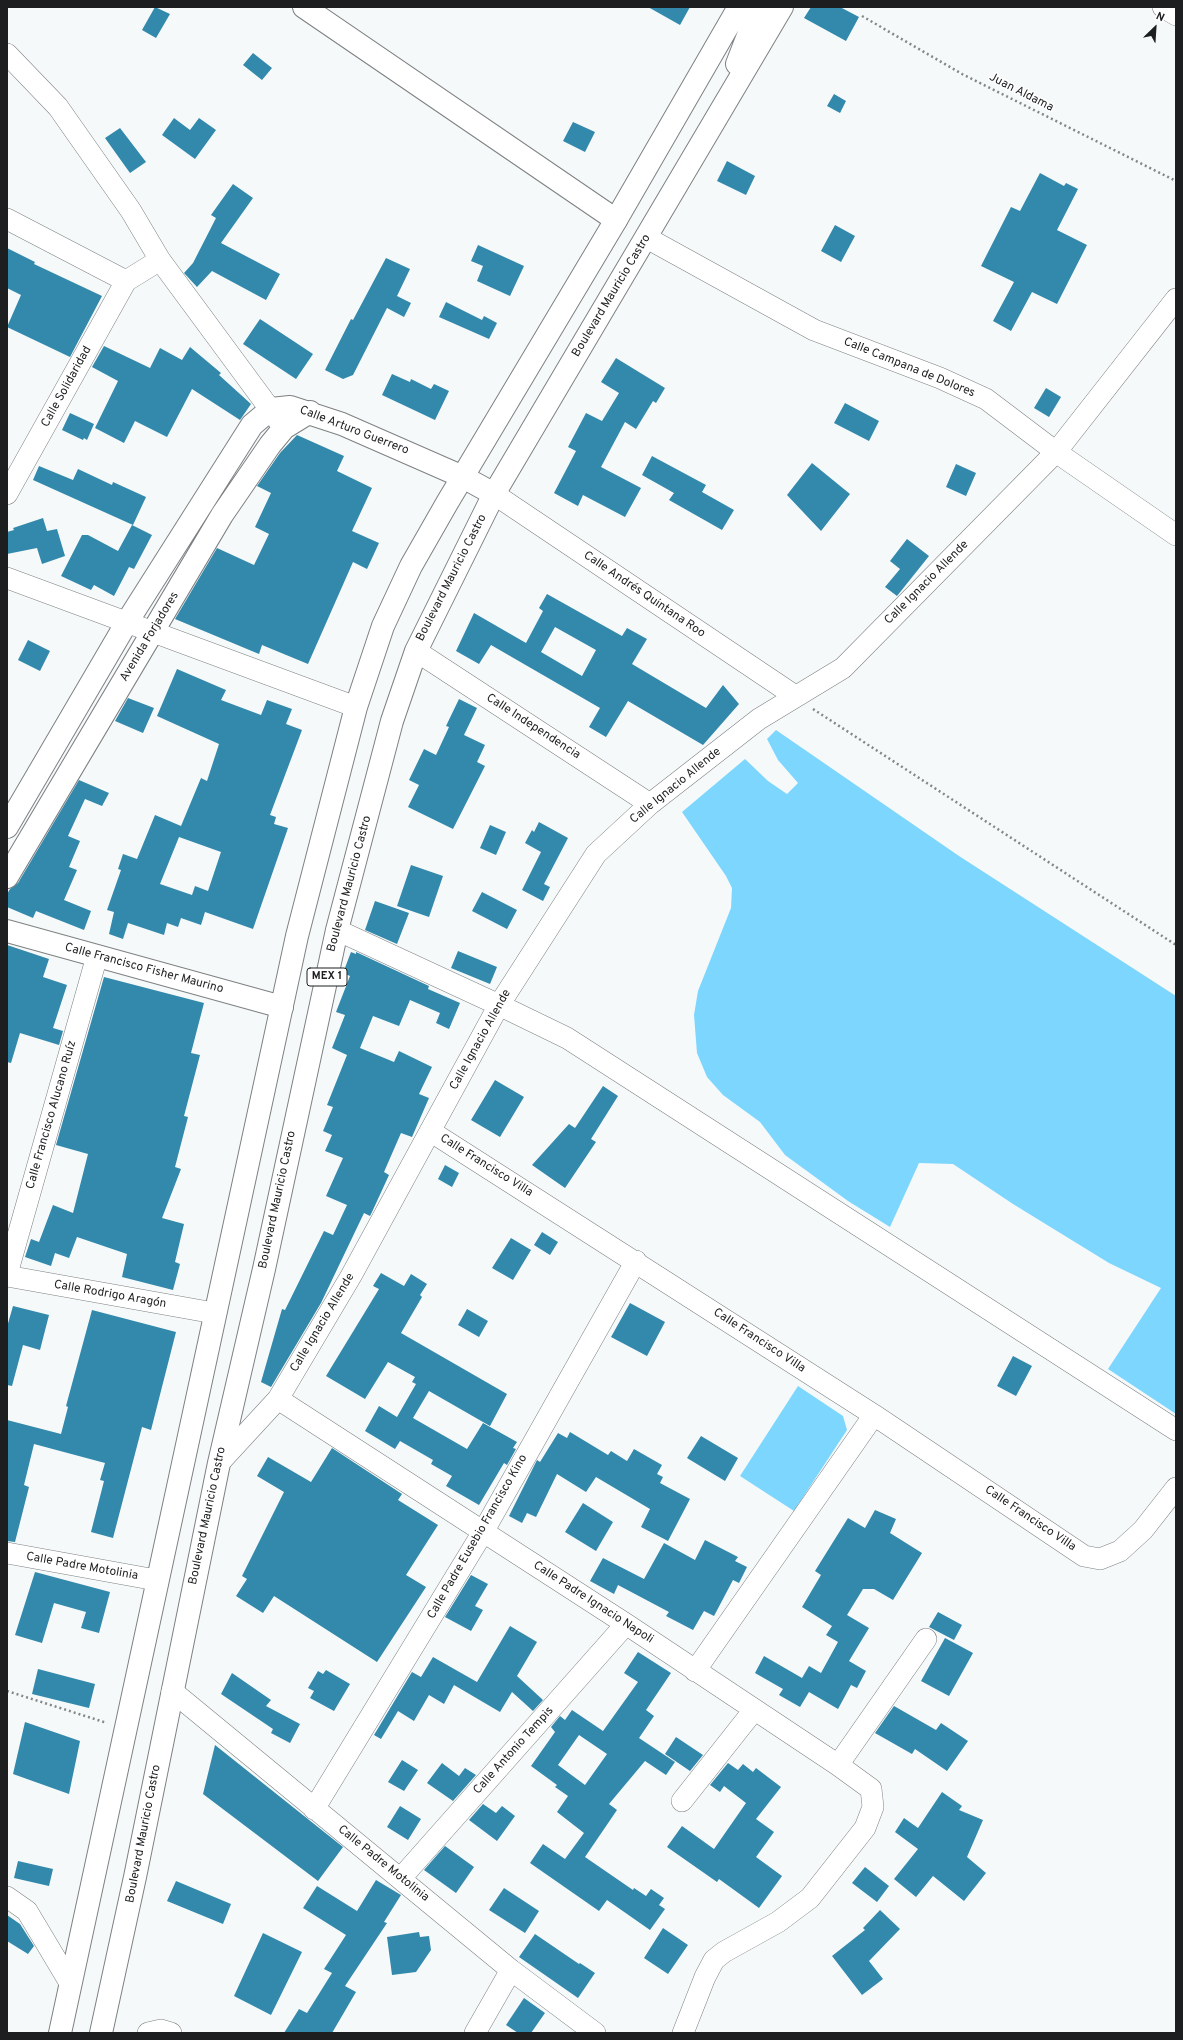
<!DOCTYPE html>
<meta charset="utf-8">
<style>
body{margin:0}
#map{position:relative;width:1183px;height:2040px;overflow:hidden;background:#f5f9fa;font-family:Overpass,sans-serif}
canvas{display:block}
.frame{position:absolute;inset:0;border:8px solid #1d1e1f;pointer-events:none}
.north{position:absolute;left:1135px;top:8px;width:40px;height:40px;-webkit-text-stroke:3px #fff;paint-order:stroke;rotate:25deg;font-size:11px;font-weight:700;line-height:16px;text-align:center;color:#1d1e1f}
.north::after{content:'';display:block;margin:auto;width:14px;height:18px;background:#1d1e1f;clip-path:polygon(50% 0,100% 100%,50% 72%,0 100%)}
</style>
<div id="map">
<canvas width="1183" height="2040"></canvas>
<div class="frame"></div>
<div class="north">N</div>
</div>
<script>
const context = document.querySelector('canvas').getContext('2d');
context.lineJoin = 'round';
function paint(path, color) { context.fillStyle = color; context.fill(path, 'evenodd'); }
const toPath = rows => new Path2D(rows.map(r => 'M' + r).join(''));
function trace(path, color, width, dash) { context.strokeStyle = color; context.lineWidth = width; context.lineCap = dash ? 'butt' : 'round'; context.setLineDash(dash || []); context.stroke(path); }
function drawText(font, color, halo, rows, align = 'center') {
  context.font = font + ' Overpass,sans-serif'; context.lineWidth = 3; context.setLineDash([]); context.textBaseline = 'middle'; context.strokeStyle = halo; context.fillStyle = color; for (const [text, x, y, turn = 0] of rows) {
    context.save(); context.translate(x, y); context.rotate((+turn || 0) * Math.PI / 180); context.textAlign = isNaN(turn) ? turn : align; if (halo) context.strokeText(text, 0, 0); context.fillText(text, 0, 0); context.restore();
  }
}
const green = toPath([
 [776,730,959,856,1176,996,1176,1414,1108,1369,1161,1288,1109,1263,1013,1204,953,1164,919,1163,890,1227,848,1201,785,1155,760,1122,723,1095,707,1077,697,1053,694,1015,698,991,731,908,732,888,726,876,682,812,745,759,768,781,787,794,798,783,778,760,767,739],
 [798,1386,843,1416,847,1430,794,1511,740,1476]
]);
const building = toPath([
 [155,7,170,14,156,38,142,30],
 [648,7,690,7,680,25],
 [811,7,840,7,859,17,846,41,804,18],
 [253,53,272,68,262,80,243,65],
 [834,94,846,101,840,113,827,106],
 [174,118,190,130,199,118,216,130,195,159,162,135],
 [573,122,595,132,585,152,563,141],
 [120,128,146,162,130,173,105,138],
 [727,161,755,176,746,195,717,181],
 [1040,173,1064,186,1066,183,1078,189,1057,230,1087,245,1057,304,1032,292,1011,331,993,321,1014,282,981,266,1011,207,1020,211],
 [233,184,253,198,221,243,280,274,266,300,212,271,197,287,184,273,193,263,216,218,211,215],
 [835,225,855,236,841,262,821,251],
 [478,245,524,266,510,296,477,281,483,266,471,261],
 [7,248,35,262,34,264,102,296,70,357,7,327,21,295,7,288],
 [386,258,410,269,397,296,411,303,404,317,387,308,353,375,343,379,325,370,351,319,353,320],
 [446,302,482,320,484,316,497,323,489,339,439,317],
 [260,319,313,354,296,379,243,344],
 [104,346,150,368,160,348,182,360,190,347,221,373,219,375,251,404,240,420,192,389,167,437,135,421,124,443,95,428,118,381,92,367],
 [616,358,665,388,656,403,653,401,636,429,625,422,601,467,641,488,625,517,583,495,578,506,554,493,576,451,568,447,586,413,602,421,619,393,601,382],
 [392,374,410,382,411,379,431,389,434,384,449,391,435,420,382,395],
 [1046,388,1061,397,1049,417,1034,408],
 [845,403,879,421,869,441,834,423],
 [70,413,94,424,87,440,84,438,83,440,62,430],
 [297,435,344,456,337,471,372,488,352,531,379,543,367,569,353,562,308,664,262,645,259,654,175,619,217,548,254,565,269,534,255,527,271,493,257,486,280,453],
 [652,456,706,485,702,492,734,510,722,530,669,500,674,493,642,475],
 [812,463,850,494,821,531,787,495],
 [956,464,976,473,966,496,946,487],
 [39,466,73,480,78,469,112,485,113,482,146,497,133,525,33,480],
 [43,518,47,531,57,529,65,556,42,564,37,548,7,554,7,532,14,530,13,528],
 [132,525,152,535,134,569,129,567,114,596,94,585,91,590,61,576,82,535,88,535,118,551],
 [907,539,929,556,897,596,885,587,900,569,890,561],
 [547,594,622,636,627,628,647,639,632,664,706,708,723,685,739,704,703,745,628,701,606,737,589,727,600,708,491,645,479,664,456,651,474,613,526,643,543,611,539,608],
 [555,627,596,650,582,676,541,652],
 [28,640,50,651,40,671,18,660],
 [177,669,226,690,221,700,261,715,267,700,292,709,286,724,302,730,270,815,276,817,274,824,288,828,253,929,205,912,201,925,181,918,178,927,167,923,164,935,128,923,123,939,109,934,114,912,107,910,121,870,118,869,123,854,137,859,155,815,181,826,201,778,207,781,219,744,157,716],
 [179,837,221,852,208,891,195,886,192,895,160,884],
 [128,698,154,708,143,733,115,721],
 [459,699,477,708,464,735,485,745,477,762,485,766,453,829,408,807,419,785,409,780,424,749,436,755,449,727,446,726],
 [79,780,109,793,102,806,85,799,68,836,80,841,69,867,77,870,64,900,91,911,84,930,36,911,33,918,7,907,7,894,10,889,18,883],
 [539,822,568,838,544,884,550,887,543,901,522,890,541,852,525,843,532,830,534,832],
 [490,825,506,832,496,855,480,848],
 [411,865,443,876,429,917,397,906],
 [482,892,517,910,507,929,472,911],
 [375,901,409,913,397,944,365,930],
 [7,945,49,959,43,977,67,985,53,1028,63,1031,59,1045,20,1033,11,1063,7,1062],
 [458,951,497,967,490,984,451,968],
 [351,952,356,954,356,952,429,986,428,989,460,1003,449,1029,436,1023,440,1013,410,1000,399,1026,373,1016,360,1048,394,1062,399,1051,432,1067,419,1094,429,1098,412,1137,401,1133,384,1172,389,1175,372,1212,370,1216,364,1213,321,1303,271,1387,261,1382,282,1309,285,1310,324,1231,333,1235,347,1205,326,1196,343,1158,325,1151,332,1135,323,1131,333,1107,327,1105,347,1055,332,1048,345,1015,336,1012,350,976,343,973],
 [104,977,204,1003,191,1053,200,1055,184,1116,188,1117,175,1167,181,1169,162,1218,184,1224,175,1262,180,1264,173,1290,122,1277,127,1254,77,1237,69,1258,55,1253,51,1266,25,1257,31,1239,39,1242,53,1205,73,1213,88,1154,56,1145],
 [495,1080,524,1097,500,1137,471,1120],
 [603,1086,618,1096,591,1139,596,1142,565,1188,532,1165,569,1124,575,1128],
 [445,1165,459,1173,452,1187,438,1179],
 [542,1232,558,1242,550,1255,534,1245],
 [511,1238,531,1250,513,1280,492,1268],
 [381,1273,404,1286,411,1274,427,1284,420,1295,422,1297,401,1333,507,1394,490,1426,429,1391,413,1418,467,1449,483,1423,517,1442,513,1448,516,1449,507,1465,504,1463,479,1505,446,1486,452,1476,431,1464,433,1460,400,1441,395,1449,365,1431,379,1406,397,1417,416,1384,412,1382,415,1377,388,1362,365,1399,326,1376,379,1289,373,1286],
 [630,1303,665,1322,647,1356,611,1337],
 [13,1306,49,1315,40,1350,23,1345,12,1386,7,1385,7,1327],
 [467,1309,488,1321,479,1337,458,1325],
 [92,1310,176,1332,151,1430,142,1427,113,1538,91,1532,104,1481,100,1480,105,1463,34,1444,24,1485,29,1487,15,1542,7,1541,7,1420,61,1434,68,1407,66,1406],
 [1013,1356,1032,1366,1016,1396,997,1386],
 [570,1432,608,1455,611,1451,627,1461,634,1449,662,1465,657,1474,663,1477,660,1483,690,1499,668,1541,641,1527,650,1509,596,1477,586,1492,557,1474,536,1517,527,1513,522,1523,509,1516,537,1460,540,1462,558,1433,567,1438],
 [701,1436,738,1458,725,1481,687,1458],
 [332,1448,402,1494,398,1500,438,1525,406,1575,426,1587,377,1662,274,1596,263,1613,236,1596,247,1579,242,1576,284,1492,257,1476,268,1457,311,1482],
 [583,1503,613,1522,596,1551,565,1532],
 [875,1510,896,1519,890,1533,922,1553,893,1600,874,1589,863,1589,847,1615,869,1628,849,1661,866,1671,857,1688,851,1685,838,1709,809,1692,800,1707,779,1695,783,1689,755,1673,764,1656,802,1678,809,1666,821,1673,838,1642,826,1635,832,1626,802,1607,821,1575,815,1571,848,1518,865,1528],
 [705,1540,738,1557,735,1561,747,1567,739,1583,733,1580,714,1616,704,1611,693,1630,666,1616,669,1612,618,1585,614,1594,590,1581,603,1558,644,1579,664,1543,695,1560],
 [35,1572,110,1592,99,1633,81,1628,86,1612,54,1603,42,1643,15,1635],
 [471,1575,488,1584,475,1606,483,1610,471,1631,445,1617],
 [938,1612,962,1625,954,1640,929,1627],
 [510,1626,537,1642,517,1676,543,1700,533,1711,512,1692,500,1712,454,1685,444,1704,429,1695,414,1721,398,1711,381,1739,374,1735,412,1672,421,1677,433,1657,477,1682],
 [945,1638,973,1653,949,1696,921,1681],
 [638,1652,671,1673,646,1710,654,1716,639,1738,675,1762,666,1775,645,1761,609,1804,617,1810,585,1857,633,1890,634,1888,646,1896,651,1889,664,1898,659,1905,665,1909,650,1930,607,1900,599,1911,530,1863,543,1844,565,1859,584,1833,557,1812,568,1796,555,1787,557,1785,531,1766,555,1732,551,1727,560,1716,565,1720,572,1710,603,1731,638,1682,624,1673],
 [579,1735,607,1754,585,1785,558,1765],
 [38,1669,95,1684,89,1708,32,1694],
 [326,1670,350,1684,334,1711,310,1698,314,1691,308,1688,318,1671,323,1674],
 [232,1673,271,1700,266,1706,300,1724,290,1743,271,1733,273,1729,221,1694],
 [894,1706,936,1730,941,1723,968,1741,947,1771,915,1749,912,1754,875,1733],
 [25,1722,80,1741,69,1794,13,1774],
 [676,1737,703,1755,690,1771,665,1754],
 [215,1745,343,1847,318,1881,203,1794],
 [402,1760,418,1770,404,1791,388,1782],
 [442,1763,459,1776,465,1768,476,1775,453,1801,427,1783],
 [728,1763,738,1770,743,1764,753,1772,756,1768,781,1787,756,1819,774,1832,756,1857,782,1876,759,1908,719,1879,717,1882,667,1847,682,1826,714,1849,746,1803,724,1786,720,1792,710,1785],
 [942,1792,962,1806,959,1810,983,1820,967,1857,986,1873,964,1901,933,1876,916,1897,894,1879,918,1849,895,1832,904,1818,918,1828],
 [483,1804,496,1813,502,1806,515,1816,497,1841,469,1820],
 [400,1806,421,1819,408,1840,387,1827],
 [445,1846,474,1867,456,1893,424,1870],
 [18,1861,53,1869,49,1886,14,1878],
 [865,1867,889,1886,877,1902,852,1883],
 [376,1880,401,1895,384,1922,387,1923,345,1986,356,1992,332,2033,284,2033,299,2009,307,2013,332,1973,324,1969,346,1935,303,1908,317,1886,357,1911],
 [176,1881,231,1904,223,1924,167,1901],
 [504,1888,539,1911,525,1933,489,1910],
 [880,1910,900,1929,869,1961,883,1979,862,1995,832,1956,865,1930,863,1928],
 [7,1915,20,1924,34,1946,28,1954,7,1941],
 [663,1928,688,1945,668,1974,644,1958],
 [419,1932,420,1937,429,1936,431,1950,416,1972,392,1975,387,1937],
 [263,1933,302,1952,271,2015,234,1996],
 [535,1934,579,1964,580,1963,595,1973,578,1998,519,1957],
 [524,1998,545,2013,531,2033,518,2033,506,2025]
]);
const path = toPath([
 [862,16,962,74,1176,181],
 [813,709,1176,945],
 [7,1691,107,1723]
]);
const minor = toPath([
 [1163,7,1176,15],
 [7,54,58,107,131,211,160,260,281,424],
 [7,219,126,281],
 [647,238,814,330,940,378,986,399,1056,452,1176,535],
 [7,494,126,281,160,260],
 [494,494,795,696],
 [7,578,356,707],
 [416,651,650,804],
 [337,930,499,1005,567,1038,1176,1430],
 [430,1131,874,1415,1084,1556,1100,1559,1120,1551,1143,1530,1176,1488],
 [7,1274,97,956],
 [7,1276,214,1313],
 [278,1399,626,1624,838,1765,871,1789,873,1807,865,1828,810,1898,778,1922,724,1952,714,1960,705,1977,683,2033],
 [219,1463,278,1399,351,1276,499,1005,596,854,650,804,759,719,843,668,1056,452,1176,299],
 [7,1553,156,1580],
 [695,1671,874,1415],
 [172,1691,511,1970,595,2033],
 [838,1765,926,1639],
 [682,1801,754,1710],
 [314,1809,483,1532,636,1261],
 [401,1878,626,1624],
 [7,1897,27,1911,70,1983],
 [148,2033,161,2030,171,2033],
 [475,2033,511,1970]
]);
const tertiary = toPath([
 [304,7,616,220],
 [7,931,282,1007]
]);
const secondary = toPath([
 [7,827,127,622,252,425,271,409,290,407,342,424,463,477,494,494],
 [7,877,222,515,270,445,284,428,310,412]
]);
const primary = toPath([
 [737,64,759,7],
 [60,2033,297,936,356,707,383,626,411,566,447,503,616,220,739,7],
 [101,2033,135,1877,219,1463,264,1269,337,930,392,721,416,651,494,494,782,7]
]);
const shields = [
 [327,977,40]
];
const shieldNames = [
 ["MEX 1",327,977]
];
const streetNames = [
 ["Juan Aldama",1021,93,27],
 ["Boulevard Mauricio Castro",612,296,-59],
 ["Calle Campana de Dolores",909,368,22],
 ["Calle Solidaridad",67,387,-61],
 ["Calle Arturo Guerrero",354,431,21],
 ["Boulevard Mauricio Castro",452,578,-63],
 ["Calle Ignacio Allende",927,583,-45],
 ["Calle Andrés Quintana Roo",644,595,34],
 ["Avenida Forjadores",150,637,-59],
 ["Calle Independencia",533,727,33],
 ["Calle Ignacio Allende",676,786,-39],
 ["Boulevard Mauricio Castro",350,884,-75],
 ["Calle Francisco Fisher Maurino",144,969,15],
 ["Calle Ignacio Allende",481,1040,-61],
 ["Calle Francisco Alucano Ruíz",52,1115,-74],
 ["Calle Francisco Villa",486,1166,32],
 ["Boulevard Mauricio Castro",278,1200,-78],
 ["Calle Rodrigo Aragón",110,1295,10],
 ["Calle Ignacio Allende",323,1323,-59],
 ["Calle Francisco Villa",759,1341,33],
 ["Boulevard Mauricio Castro",208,1516,-78],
 ["Calle Francisco Villa",1030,1519,34],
 ["Calle Padre Eusebio Francisco Kino",478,1537,-60],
 ["Calle Padre Motolinia",82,1567,10],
 ["Calle Padre Ignacio Napoli",593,1603,33],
 ["Calle Antonio Tempis",514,1751,-48],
 ["Boulevard Mauricio Castro",144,1834,-79],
 ["Calle Padre Motolinia",383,1864,39]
];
paint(green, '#7dd6fd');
paint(building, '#3289ab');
trace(minor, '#7e8183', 22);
trace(tertiary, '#7e8183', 24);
trace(secondary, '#7e8183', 24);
trace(primary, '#7e8183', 24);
trace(path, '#848687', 2.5, [2, 3]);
trace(minor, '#fff', 21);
trace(tertiary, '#fff', 22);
trace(secondary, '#fff', 22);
trace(primary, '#fff', 22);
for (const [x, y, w] of shields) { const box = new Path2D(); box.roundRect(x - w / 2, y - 9, w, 18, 3); context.fillStyle = '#fff'; context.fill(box); trace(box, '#1d1e1f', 1); }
drawText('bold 11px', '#1d1e1f', null, shieldNames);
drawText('12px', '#1d1e1f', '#fff', streetNames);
</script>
